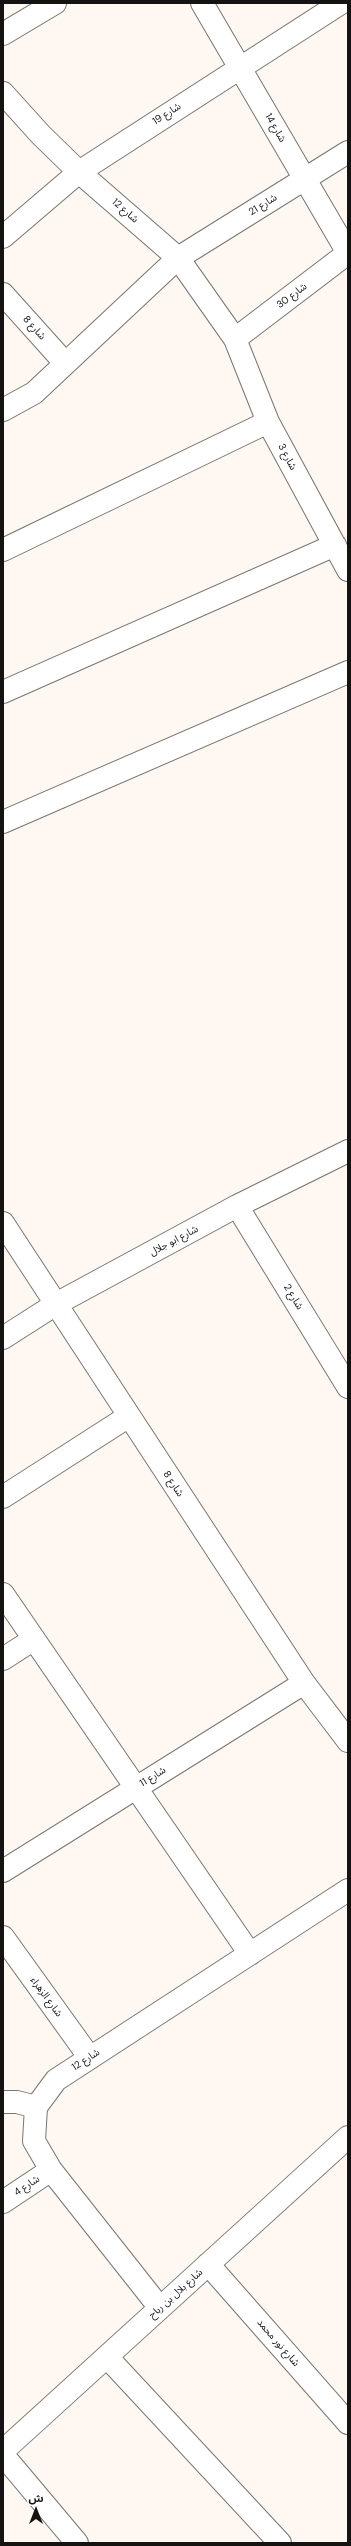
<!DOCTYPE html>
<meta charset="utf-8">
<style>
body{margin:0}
#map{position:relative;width:351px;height:2546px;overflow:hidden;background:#fff8f2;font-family:"DM Sans","Noto Sans Arabic",sans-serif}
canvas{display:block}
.frame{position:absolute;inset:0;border:4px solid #151311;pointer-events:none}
.north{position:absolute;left:16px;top:2490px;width:40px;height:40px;-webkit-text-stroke:3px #fff;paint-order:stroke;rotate:0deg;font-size:11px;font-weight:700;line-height:16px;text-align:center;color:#151311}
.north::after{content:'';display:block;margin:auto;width:14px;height:18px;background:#151311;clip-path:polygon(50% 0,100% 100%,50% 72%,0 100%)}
</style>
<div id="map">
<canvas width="351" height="2546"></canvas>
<div class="frame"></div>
<div class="north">ش</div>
</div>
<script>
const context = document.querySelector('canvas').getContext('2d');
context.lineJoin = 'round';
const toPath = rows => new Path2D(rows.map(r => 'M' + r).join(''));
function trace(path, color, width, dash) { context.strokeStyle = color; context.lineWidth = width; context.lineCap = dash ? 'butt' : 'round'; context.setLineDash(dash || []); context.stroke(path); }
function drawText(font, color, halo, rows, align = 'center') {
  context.font = font + ' "DM Sans","Noto Sans Arabic",sans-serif'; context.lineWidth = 4; context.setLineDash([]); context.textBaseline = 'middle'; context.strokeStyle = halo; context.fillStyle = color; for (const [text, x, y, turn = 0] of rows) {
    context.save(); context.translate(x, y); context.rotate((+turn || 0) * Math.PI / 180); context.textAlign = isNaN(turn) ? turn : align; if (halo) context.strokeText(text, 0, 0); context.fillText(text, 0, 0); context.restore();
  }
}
const minor = toPath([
 [202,3,348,253],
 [3,34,55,3],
 [3,93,41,135,79,172,178,258,235,339,268,422,348,570],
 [3,237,79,172,341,3],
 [3,294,65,363],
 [235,339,348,253],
 [3,410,34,393,178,258,348,152],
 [3,550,268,422],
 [3,692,335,545],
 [3,822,348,672],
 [237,1206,348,1387],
 [3,1223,304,1683,348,1741],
 [3,1338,56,1304,237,1206,348,1151],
 [3,1497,129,1416],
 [3,1594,250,1954],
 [3,1659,34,1639],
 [3,1871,304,1683],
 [3,1937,90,2058],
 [3,2102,17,2102,36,2107],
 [3,2202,51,2170],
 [208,2264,348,2423],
 [160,2308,51,2170,34,2141,36,2107,56,2080,348,1890],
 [107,2357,280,2543],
 [3,2451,348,2137],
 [3,2455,77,2543]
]);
const streetNames = [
 ["شارع 19",167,114,-33],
 ["شارع 14",275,128,60],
 ["شارع 21",263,205,-32],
 ["شارع 12",125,211,41],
 ["شارع 30",292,296,-37],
 ["شارع 8",34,328,48],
 ["شارع 3",287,457,62],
 ["شارع ابو جلال",174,1241,-28],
 ["شارع 2",293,1297,59],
 ["شارع 8",173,1484,57],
 ["شارع 11",153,1777,-32],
 ["شارع الزهراء",46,1997,54],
 ["شارع 12",86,2060,-33],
 ["شارع 4",27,2186,-34],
 ["شارع بلال بن رباح",176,2294,-42],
 ["شارع نور محمد",278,2343,49]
];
trace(minor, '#7a746f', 24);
trace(minor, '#fff', 22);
drawText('10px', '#151311', '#fff', streetNames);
</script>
